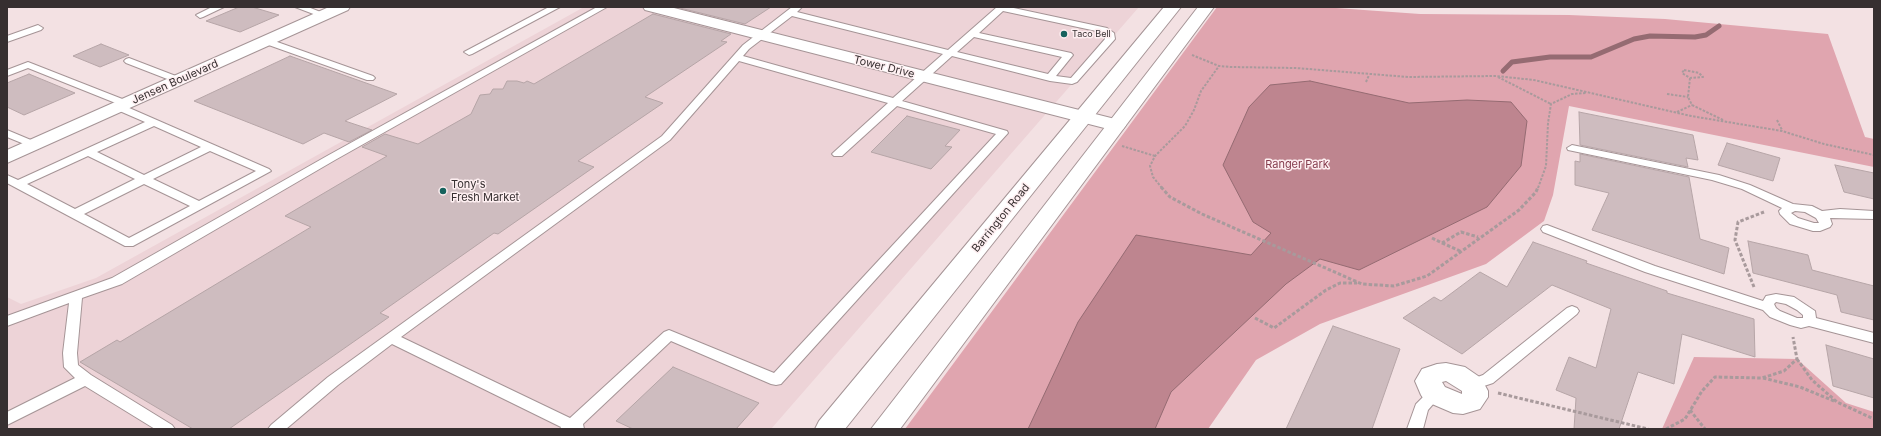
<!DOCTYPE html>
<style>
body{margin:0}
#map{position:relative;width:1881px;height:436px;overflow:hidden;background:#f3e1e3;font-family:Inter,sans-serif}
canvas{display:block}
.frame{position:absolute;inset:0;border:8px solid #362f30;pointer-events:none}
</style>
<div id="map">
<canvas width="1881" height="436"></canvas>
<div class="frame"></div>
</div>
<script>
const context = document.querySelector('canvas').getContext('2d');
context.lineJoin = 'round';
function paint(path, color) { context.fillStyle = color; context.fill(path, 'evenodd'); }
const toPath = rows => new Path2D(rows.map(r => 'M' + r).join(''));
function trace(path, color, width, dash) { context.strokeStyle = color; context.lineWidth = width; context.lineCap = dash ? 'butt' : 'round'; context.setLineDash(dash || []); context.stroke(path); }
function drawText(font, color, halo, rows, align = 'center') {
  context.font = font + ' Inter,sans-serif'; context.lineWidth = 3; context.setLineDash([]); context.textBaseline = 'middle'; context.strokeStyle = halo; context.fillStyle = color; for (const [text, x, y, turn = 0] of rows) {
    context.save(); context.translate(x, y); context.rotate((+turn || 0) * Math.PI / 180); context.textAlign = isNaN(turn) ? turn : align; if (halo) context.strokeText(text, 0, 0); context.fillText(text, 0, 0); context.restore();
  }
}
const built = toPath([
 [584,7,1139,7,771,429,7,429,7,297,21,304,96,278]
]);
const green = toPath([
 [1217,7,1322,7,1420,14,1569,15,1665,19,1828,34,1865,137,1874,139,1874,167,1569,106,1553,195,1544,221,1486,264,1320,324,1256,360,1208,429,905,429],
 [1694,357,1797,359,1846,403,1874,412,1874,429,1662,429]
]);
const water = toPath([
 [1310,81,1409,103,1467,100,1511,102,1527,121,1521,166,1487,207,1359,270,1320,259,1286,284,1171,392,1155,429,1028,429,1078,322,1136,235,1251,255,1271,233,1253,222,1223,165,1249,107,1270,85,1310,81]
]);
const stream = toPath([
 [1503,71,1512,62,1550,57,1591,57,1634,39,1650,36,1695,37,1706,35,1719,26]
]);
const building = toPath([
 [239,7,252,7,279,15,240,32,206,21,239,7],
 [676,7,771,7,745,24,676,7],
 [653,14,731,34,721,41,727,42,645,97,663,103,578,161,594,167,498,234,494,233,380,313,389,317,229,429,193,429,80,362,117,340,120,342,311,227,285,216,387,156,362,147,385,134,418,144,471,114,480,95,490,94,493,89,503,89,507,81,517,81,524,83,527,81,534,84,653,14],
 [101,44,129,55,100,67,73,56,101,44],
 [290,56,397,94,345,121,372,130,349,142,324,133,303,144,194,101,290,56],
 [29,74,75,93,24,115,7,107,7,83,29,74],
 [1579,112,1693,135,1698,160,1686,158,1688,167,1580,145,1579,112],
 [907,116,960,130,945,146,952,147,931,169,871,152,907,116],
 [1727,143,1780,158,1773,181,1718,165,1727,143],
 [1580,154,1689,177,1700,239,1729,248,1724,274,1592,230,1609,193,1575,185,1575,161,1580,162,1580,154],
 [1835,165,1874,173,1874,199,1844,192,1835,165],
 [1748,241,1808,255,1812,270,1874,286,1874,320,1841,312,1837,295,1753,273,1748,241],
 [1533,242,1587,261,1586,263,1667,291,1667,293,1754,319,1755,357,1682,334,1674,384,1638,372,1619,429,1574,429,1576,398,1556,390,1569,357,1596,368,1611,309,1552,285,1462,354,1403,318,1434,297,1441,301,1480,272,1507,287,1533,242],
 [1333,326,1400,349,1372,429,1286,429,1333,326],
 [1826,345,1874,359,1874,398,1833,386,1826,345],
 [673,367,759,403,736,429,633,429,616,421,673,367]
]);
const pathFar1 = toPath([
 [1192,55,1219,66,1231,67,1296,68,1408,77,1496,76,1534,80,1691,116,1782,131,1824,144,1874,155],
 [1684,70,1699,73,1703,77,1690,78,1682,73,1684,70],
 [1498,77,1551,104],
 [1690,78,1688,97,1692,105,1723,120],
 [1366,82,1369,75],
 [1667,94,1688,97],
 [1677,112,1692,105],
 [1777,120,1782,130],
 [1122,146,1155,156],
 [1162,188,1153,177,1150,166,1155,156,1185,126,1194,110,1201,91,1219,66],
 [1538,188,1546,166,1548,123,1551,104,1572,94,1586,93]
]);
const path = toPath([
 [1161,187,1170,197,1202,214,1362,284,1394,286,1427,276,1519,210,1536,192,1538,187],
 [1432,238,1442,243,1461,232,1478,237],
 [1442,243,1460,251],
 [1754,287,1735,240,1738,222,1764,212],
 [1255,318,1274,328,1326,290,1340,283,1357,283],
 [1797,359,1812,380,1837,402,1874,419],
 [1763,378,1800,387,1834,401],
 [1498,393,1648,429],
 [1690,410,1705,429],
 [1666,429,1685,419,1702,391,1715,377,1762,378,1784,371,1797,359,1793,337]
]);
const service = toPath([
 [212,7,224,7,203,17,200,18,196,15,212,7],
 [295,7,308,7,328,15,324,18,295,7],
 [549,7,560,7,472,54,469,55,464,52,549,7],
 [597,7,607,7,335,160,122,284,82,298,77,353,78,365,91,375,172,425,175,429,155,429,85,386,7,425,7,412,75,378,64,367,63,353,69,303,7,326,7,316,112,278,327,156,597,7],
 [792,7,802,7,797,12,948,50,997,7,1009,7,1107,28,1114,33,1115,39,1077,82,1072,84,1050,81,952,56,902,101,1007,131,1008,133,781,384,776,385,771,384,671,341,583,424,584,429,560,429,561,427,392,344,338,385,286,429,268,429,271,425,328,377,662,136,743,45,792,7],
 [1003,11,1101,32,1105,34,1105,39,1071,78,1056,76,1073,55,1071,53,979,33,1003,11],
 [792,16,943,54,893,98,743,56,749,49,792,16],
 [974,37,1062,57,1048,74,957,52,974,37],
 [739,61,888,103,834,152,832,154,834,156,842,156,897,106,996,134,774,373,669,330,664,332,570,418,401,337,670,140,739,61],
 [38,25,43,28,41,30,7,42,7,36,38,25],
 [266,38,373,76,375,78,373,80,367,80,263,43,263,39,266,38],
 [129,58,181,78,183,80,181,82,175,82,126,63,124,61,126,59,129,58],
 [28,62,130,102,131,104,127,107,269,169,271,171,133,246,125,246,7,183,7,175,18,180,145,122,115,109,114,107,118,104,28,68,7,76,7,70,28,62],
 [154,126,201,147,144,175,97,152,154,126],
 [210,151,256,171,199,201,153,179,210,151],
 [88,156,135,179,75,209,27,184,88,156],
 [144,184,190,206,129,238,84,214,144,184],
 [7,130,38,143,39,145,34,148,7,137,7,130],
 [1572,145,1719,175,1750,185,1793,204,1812,206,1822,211,1840,209,1874,211,1874,219,1830,218,1832,224,1830,227,1820,231,1813,231,1790,224,1780,214,1779,211,1782,208,1742,189,1712,180,1568,150,1567,148,1572,145],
 [1795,211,1805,212,1816,218,1819,223,1814,223,1798,218,1791,213,1795,211],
 [1547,225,1655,266,1763,301,1766,296,1776,294,1794,297,1815,311,1816,318,1874,333,1874,343,1809,326,1801,328,1790,325,1770,317,1763,310,1645,272,1543,232,1541,229,1543,226,1547,225],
 [1776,302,1786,304,1797,310,1803,315,1803,318,1797,318,1780,311,1776,308,1774,304,1776,302],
 [1572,306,1577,308,1579,311,1577,314,1493,383,1472,390,1467,389,1465,385,1467,381,1483,375,1567,308,1572,306],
 [1435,389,1440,390,1442,394,1428,410,1423,429,1407,429,1416,404,1430,390,1435,389]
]);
const minor = toPath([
 [329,7,350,7,348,10,7,163,7,150,329,7],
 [643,7,670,7,1123,121,1126,125,1123,129,1116,131,645,10,643,7],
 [1446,363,1465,367,1481,378,1488,391,1488,397,1480,409,1463,414,1453,413,1425,401,1421,395,1415,381,1422,369,1437,364,1446,363],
 [1446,381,1462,391,1462,394,1445,387,1442,382,1446,381]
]);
const secondary = toPath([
 [1164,7,1181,7,845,429,815,429,819,421,1164,7],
 [1198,7,1214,7,900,429,871,429,1198,7]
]);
const markers = [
 [1064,34,4,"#15625d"],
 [443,191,4,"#15625d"]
];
const farPoinames = [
 ["Taco Bell",1072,34]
];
const streetNames = [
 ["Tower Drive",884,67,14],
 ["Jensen Boulevard",175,82,-24],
 ["Barrington Road",1001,218,-51]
];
const parkNames = [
 ["Ranger Park",1297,165]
];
const poiNames = [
 ["Tony's",451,185],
 ["Fresh Market",451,198]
];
paint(built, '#edd3d7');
paint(green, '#e0a5af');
paint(water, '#be858f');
trace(water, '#956b72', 1);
trace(stream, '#956b72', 5);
paint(building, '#cebcbf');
trace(building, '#b6a5a7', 1);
trace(service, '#a59496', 2);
trace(minor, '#a59496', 2);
trace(secondary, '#a59496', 2);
trace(pathFar1, '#a89a9c', 2, [2.5, 1.5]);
trace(path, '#a89a9c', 3, [3.5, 2]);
paint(service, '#fff');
paint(minor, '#fff');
paint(secondary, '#fff');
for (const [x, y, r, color] of markers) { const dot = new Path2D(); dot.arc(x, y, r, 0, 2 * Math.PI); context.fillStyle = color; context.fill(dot); trace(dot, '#feeff1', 1.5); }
drawText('9px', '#362f30', '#feeff1', farPoinames, 'left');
drawText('11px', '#362f30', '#feeff1', streetNames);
drawText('11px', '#853c4d', '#feeff1', parkNames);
drawText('11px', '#362f30', '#feeff1', poiNames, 'left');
</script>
